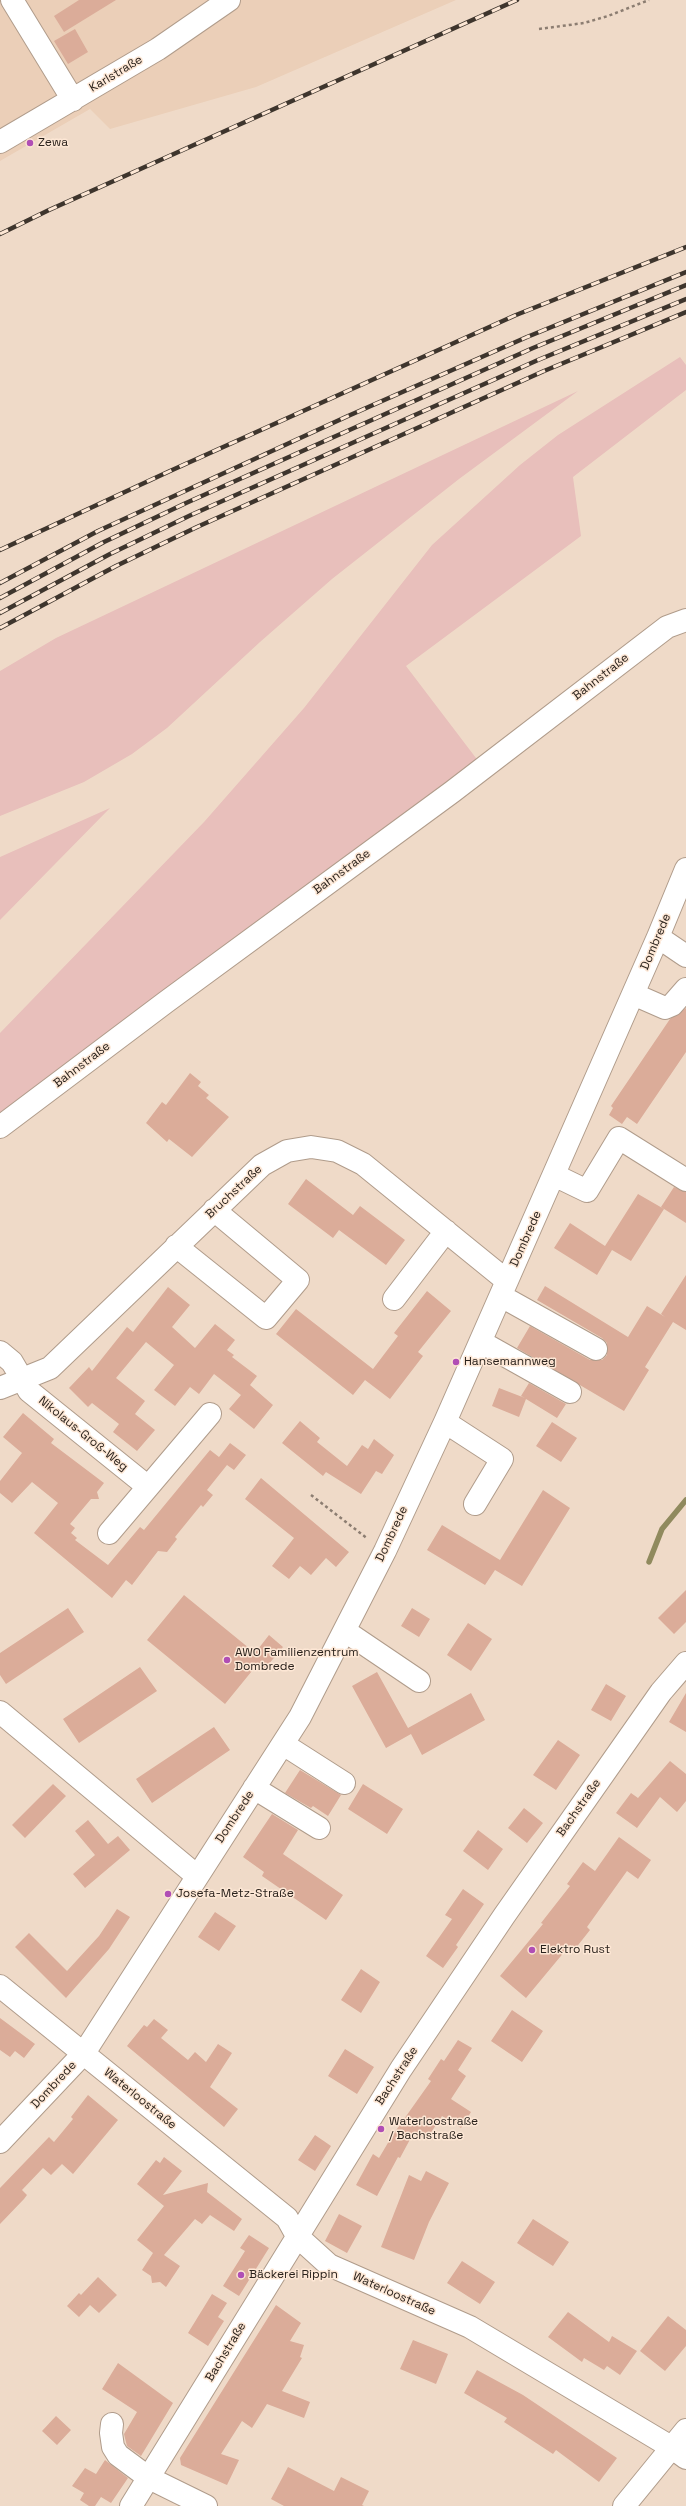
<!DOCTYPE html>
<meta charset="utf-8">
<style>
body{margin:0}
canvas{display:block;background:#efdac8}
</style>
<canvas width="686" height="2506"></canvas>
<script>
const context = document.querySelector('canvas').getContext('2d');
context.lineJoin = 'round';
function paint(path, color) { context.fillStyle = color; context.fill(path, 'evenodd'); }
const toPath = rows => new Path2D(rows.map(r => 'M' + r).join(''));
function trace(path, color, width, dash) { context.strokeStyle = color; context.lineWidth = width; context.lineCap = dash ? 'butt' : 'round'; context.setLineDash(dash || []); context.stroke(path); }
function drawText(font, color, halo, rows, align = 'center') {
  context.font = font + ' "Space Grotesk",sans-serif'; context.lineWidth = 3; context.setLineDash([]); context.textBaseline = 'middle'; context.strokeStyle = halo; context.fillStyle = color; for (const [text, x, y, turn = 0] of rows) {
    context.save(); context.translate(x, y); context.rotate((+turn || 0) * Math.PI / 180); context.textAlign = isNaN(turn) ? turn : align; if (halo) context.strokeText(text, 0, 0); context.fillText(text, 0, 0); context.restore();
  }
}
const built = toPath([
 [0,0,456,0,256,87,110,129,90,109,0,161]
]);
const green = toPath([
 [680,357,686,365,686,390,573,477,581,536,406,666,479,762,0,1127,0,1033,204,822,304,708,432,545,520,465,558,435],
 [578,391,459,479,332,579,260,642,167,728,132,754,84,782,0,816,0,671,56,638],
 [110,808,0,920,0,857]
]);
const stream = toPath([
 [649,1562,662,1529,686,1500]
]);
const building = toPath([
 [79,0,116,0,64,32,54,16],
 [75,29,88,52,68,64,54,41],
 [686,1008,686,1052,637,1124,627,1117,622,1124,609,1115,613,1108,611,1106,670,1019],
 [190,1073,201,1082,198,1086,209,1095,206,1098,229,1117,192,1157,169,1139,167,1142,146,1123,162,1102,166,1105],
 [306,1179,353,1215,360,1206,405,1240,386,1265,339,1230,333,1238,288,1204],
 [674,1187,686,1192,686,1223,661,1207],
 [638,1194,664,1209,631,1261,612,1250,597,1275,554,1248,570,1223,605,1246],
 [686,1275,686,1330,673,1322,645,1367,649,1370,624,1411,517,1348,530,1326,590,1360,602,1360,607,1355,607,1343,602,1338,537,1300,545,1286,628,1337,647,1306,665,1317,661,1314],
 [168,1287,190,1305,172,1327,195,1348,215,1324,235,1340,227,1350,234,1355,232,1357,257,1376,250,1385,273,1405,254,1429,229,1409,241,1395,214,1374,199,1394,190,1387,175,1406,154,1390,174,1365,146,1342,116,1378,145,1401,135,1414,155,1430,137,1451,113,1432,119,1424,92,1403,88,1407,69,1388,89,1367,92,1371,127,1327,133,1332],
 [427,1291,451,1311,418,1352,423,1356,390,1399,365,1380,353,1395,276,1334,296,1309,373,1369,398,1336,394,1333],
 [529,1383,566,1404,557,1418,526,1399,519,1417,492,1406,499,1388,525,1398,521,1396],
 [23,1413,54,1439,51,1443,104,1483,97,1492,99,1499,91,1499,70,1524,75,1528,71,1533,77,1538,75,1540,108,1565,140,1527,144,1530,210,1450,219,1457,230,1443,246,1455,234,1470,227,1465,207,1490,213,1495,203,1507,201,1505,175,1537,177,1539,167,1552,158,1551,132,1585,126,1580,112,1598,34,1533,58,1503,32,1482,12,1503,0,1493,0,1481,22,1453,3,1437],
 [300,1421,320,1438,317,1442,347,1466,362,1445,368,1449,374,1439,394,1455,382,1474,376,1471,361,1494,326,1472,323,1476,282,1443],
 [552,1422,577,1438,561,1462,536,1446],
 [261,1478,349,1552,336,1567,326,1558,311,1575,300,1566,289,1579,272,1566,294,1538,245,1499],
 [543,1490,570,1508,522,1586,495,1570,485,1585,427,1550,442,1525,500,1560],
 [686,1590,686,1622,674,1634,658,1618],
 [184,1595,255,1653,269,1635,283,1647,263,1671,256,1666,225,1704,147,1640],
 [68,1608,84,1632,6,1684,0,1675,0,1653],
 [412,1608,430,1619,419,1637,401,1626],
 [468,1623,492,1639,471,1671,447,1655],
 [140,1667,157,1691,79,1743,63,1719],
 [377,1672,408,1728,471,1693,485,1720,422,1755,411,1734,386,1748,352,1686],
 [606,1684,626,1696,611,1721,591,1710],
 [686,1693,686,1732,669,1722],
 [214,1727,230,1750,152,1803,136,1779],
 [558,1740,580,1755,556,1790,533,1775],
 [670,1761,686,1774,686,1801,677,1812,660,1797,637,1828,616,1813,631,1793,638,1798],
 [300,1770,341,1795,328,1816,313,1806,311,1808,285,1793],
 [53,1784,66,1796,25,1838,12,1825],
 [363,1784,403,1809,387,1834,348,1809],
 [524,1808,543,1823,527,1843,508,1828],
 [272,1814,298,1830,283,1854,343,1895,326,1920,262,1876,264,1872,243,1857],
 [88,1820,108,1844,118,1836,130,1850,85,1888,73,1874,95,1855,75,1831],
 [478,1830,503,1849,488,1870,463,1851],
 [619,1837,651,1860,638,1879,627,1871,587,1927,590,1930,575,1949,570,1945,526,1998,500,1976,543,1924,541,1923,570,1886,567,1884,583,1862,595,1871],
 [463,1889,484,1904,456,1945,458,1947,443,1968,426,1956,452,1919,445,1915],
 [117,1909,130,1917,109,1949,66,1998,15,1947,29,1933,67,1971,99,1936],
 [215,1912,236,1926,219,1951,198,1937],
 [361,1969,380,1982,361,2013,341,2000],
 [512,2010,543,2031,522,2062,491,2041],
 [0,2018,35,2044,24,2058,15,2051,10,2057,0,2050],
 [154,2019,168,2030,161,2038,188,2060,195,2052,206,2062,218,2044,232,2053,210,2087,238,2109,224,2127,127,2046,144,2025,147,2027],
 [458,2040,472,2048,458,2070,466,2076,451,2099,471,2112,461,2128,442,2116,426,2140,414,2132,400,2158,398,2157,377,2196,356,2185,373,2154,379,2158,392,2136,431,2081,428,2079,441,2059,444,2061],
 [345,2049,374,2067,357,2094,328,2076],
 [88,2095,118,2120,73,2174,62,2164,51,2175,43,2168,22,2190,27,2195,24,2199,0,2224,0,2188,49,2137,54,2142,73,2119,71,2117],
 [315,2135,331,2146,315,2171,298,2160],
 [164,2157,182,2171,163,2195,208,2183,207,2192,242,2219,234,2231,210,2215,202,2224,195,2219,164,2255,180,2266,166,2287,160,2282,152,2283,151,2276,142,2270,153,2253,137,2240,164,2206,137,2184,156,2160,160,2163],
 [426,2171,449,2183,429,2222,414,2260,381,2247,409,2175,421,2181],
 [339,2214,362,2226,347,2253,325,2241],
 [533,2219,569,2242,553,2266,517,2243],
 [249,2235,269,2248,239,2296,223,2286,245,2251,240,2248],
 [462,2261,495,2282,480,2304,447,2283],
 [98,2277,117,2295,99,2313,90,2305,79,2317,67,2306,79,2293,81,2295],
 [212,2294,227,2303,218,2317,224,2321,208,2346,188,2333],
 [276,2305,301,2323,290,2341,304,2345,300,2357,302,2358,282,2391,310,2402,304,2418,267,2404,252,2428,242,2421,221,2454,239,2460,227,2485,181,2465,180,2458],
 [568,2312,609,2342,612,2336,637,2351,620,2375,607,2366,604,2370,584,2358,582,2362,548,2337],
 [668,2316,686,2330,686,2346,665,2371,640,2351],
 [413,2340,448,2354,436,2384,400,2369],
 [118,2363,173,2403,141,2456,127,2446,124,2434,137,2412,102,2389],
 [477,2370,523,2395,617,2458,599,2482,556,2450,553,2454,504,2422,507,2418,464,2393],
 [56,2416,71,2430,57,2445,42,2431],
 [105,2460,128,2478,111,2503,101,2497,95,2506,89,2506,80,2500,84,2493,72,2486,85,2468,96,2474],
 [288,2467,334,2491,341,2477,369,2491,362,2505,364,2506,284,2506,271,2499]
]);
const path = toPath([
 [539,29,584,23,608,16,649,0],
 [311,1495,368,1539]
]);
const minor = toPath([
 [12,0,73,100],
 [0,142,158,49,229,0],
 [658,937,686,956],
 [633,994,665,1008,672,1005,686,989],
 [0,1127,166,1002,452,792,667,627,686,620],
 [554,1175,587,1191,619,1138,686,1180],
 [176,1246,266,1318,298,1280,214,1210],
 [501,1296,596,1349],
 [394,1299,446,1231],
 [481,1342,570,1392],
 [0,1352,12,1362,29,1391,147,1486],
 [0,1388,50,1368,262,1165,287,1151,311,1147,337,1151,363,1164,507,1281],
 [445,1422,502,1459,475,1504],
 [109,1533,210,1414],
 [345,1631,419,1681],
 [0,1712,197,1876],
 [283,1744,344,1783],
 [254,1788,319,1828],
 [0,1986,287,2218,297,2236,329,2265,470,2327,671,2447,686,2458],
 [0,2142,84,2053,300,1717,385,1551,445,1422,658,937,686,869],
 [112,2424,111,2433,113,2447,118,2455,149,2478,206,2506],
 [131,2506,401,2069,504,1916,661,1692,686,1663],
 [624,2506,686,2430]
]);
const rail = toPath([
 [0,234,49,210,517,0],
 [0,550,170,471,516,315,686,247],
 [0,583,98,531,348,416,527,337,686,272],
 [0,598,104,542,186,503,533,348,686,285],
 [0,613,110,554,191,515,538,360,686,299],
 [0,628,116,566,197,527,544,371,686,312]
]);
const markers = [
 [30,143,4,"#b04eb5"],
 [456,1362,4,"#b04eb5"],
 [227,1660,4,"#b04eb5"],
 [168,1894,4,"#b04eb5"],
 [532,1950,4,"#b04eb5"],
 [381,2129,4,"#b04eb5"],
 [241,2275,4,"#b04eb5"]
];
const streetNames = [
 ["Karlstraße",116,74,-31],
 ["Bahnstraße",601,677,-38],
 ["Bahnstraße",342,872,-36],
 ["Dombrede",656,942,-67],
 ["Bahnstraße",82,1065,-37],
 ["Bruchstraße",234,1192,-43],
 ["Dombrede",526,1239,-66],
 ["Nikolaus-Groß-Weg",83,1434,39],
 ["Dombrede",392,1534,-65],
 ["Bachstraße",579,1808,-55],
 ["Dombrede",235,1817,-57],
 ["Bachstraße",397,2076,-57],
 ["Dombrede",54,2085,-47],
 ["Waterloostraße",140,2099,39],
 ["Waterloostraße",394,2294,24],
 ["Bachstraße",226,2352,-59]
];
const poiNames = [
 ["Zewa",38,143],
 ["Hansemannweg",464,1362],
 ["AWO Familienzentrum",235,1653],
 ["Dombrede",235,1667],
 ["Josefa-Metz-Straße",176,1894],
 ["Elektro Rust",540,1950],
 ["Waterloostraße",389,2122],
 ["/ Bachstraße",389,2136],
 ["Bäckerei Rippin",249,2275]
];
paint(built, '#ebcfb8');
paint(green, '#e8bfbb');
trace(stream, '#908a5e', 5.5);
paint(building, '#dbac99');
trace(minor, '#b09c8b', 24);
trace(path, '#8c7d71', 2.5, [3, 3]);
trace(minor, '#fff', 22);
trace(rail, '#3e352d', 4.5);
trace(rail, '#fde7d5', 3, [9]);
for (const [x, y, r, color] of markers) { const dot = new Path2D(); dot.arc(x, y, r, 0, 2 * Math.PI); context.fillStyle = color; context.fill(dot); trace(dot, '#fde7d5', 1.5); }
drawText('12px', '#2a221c', '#fde7d5', streetNames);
drawText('12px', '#2a221c', '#fde7d5', poiNames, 'left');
</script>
